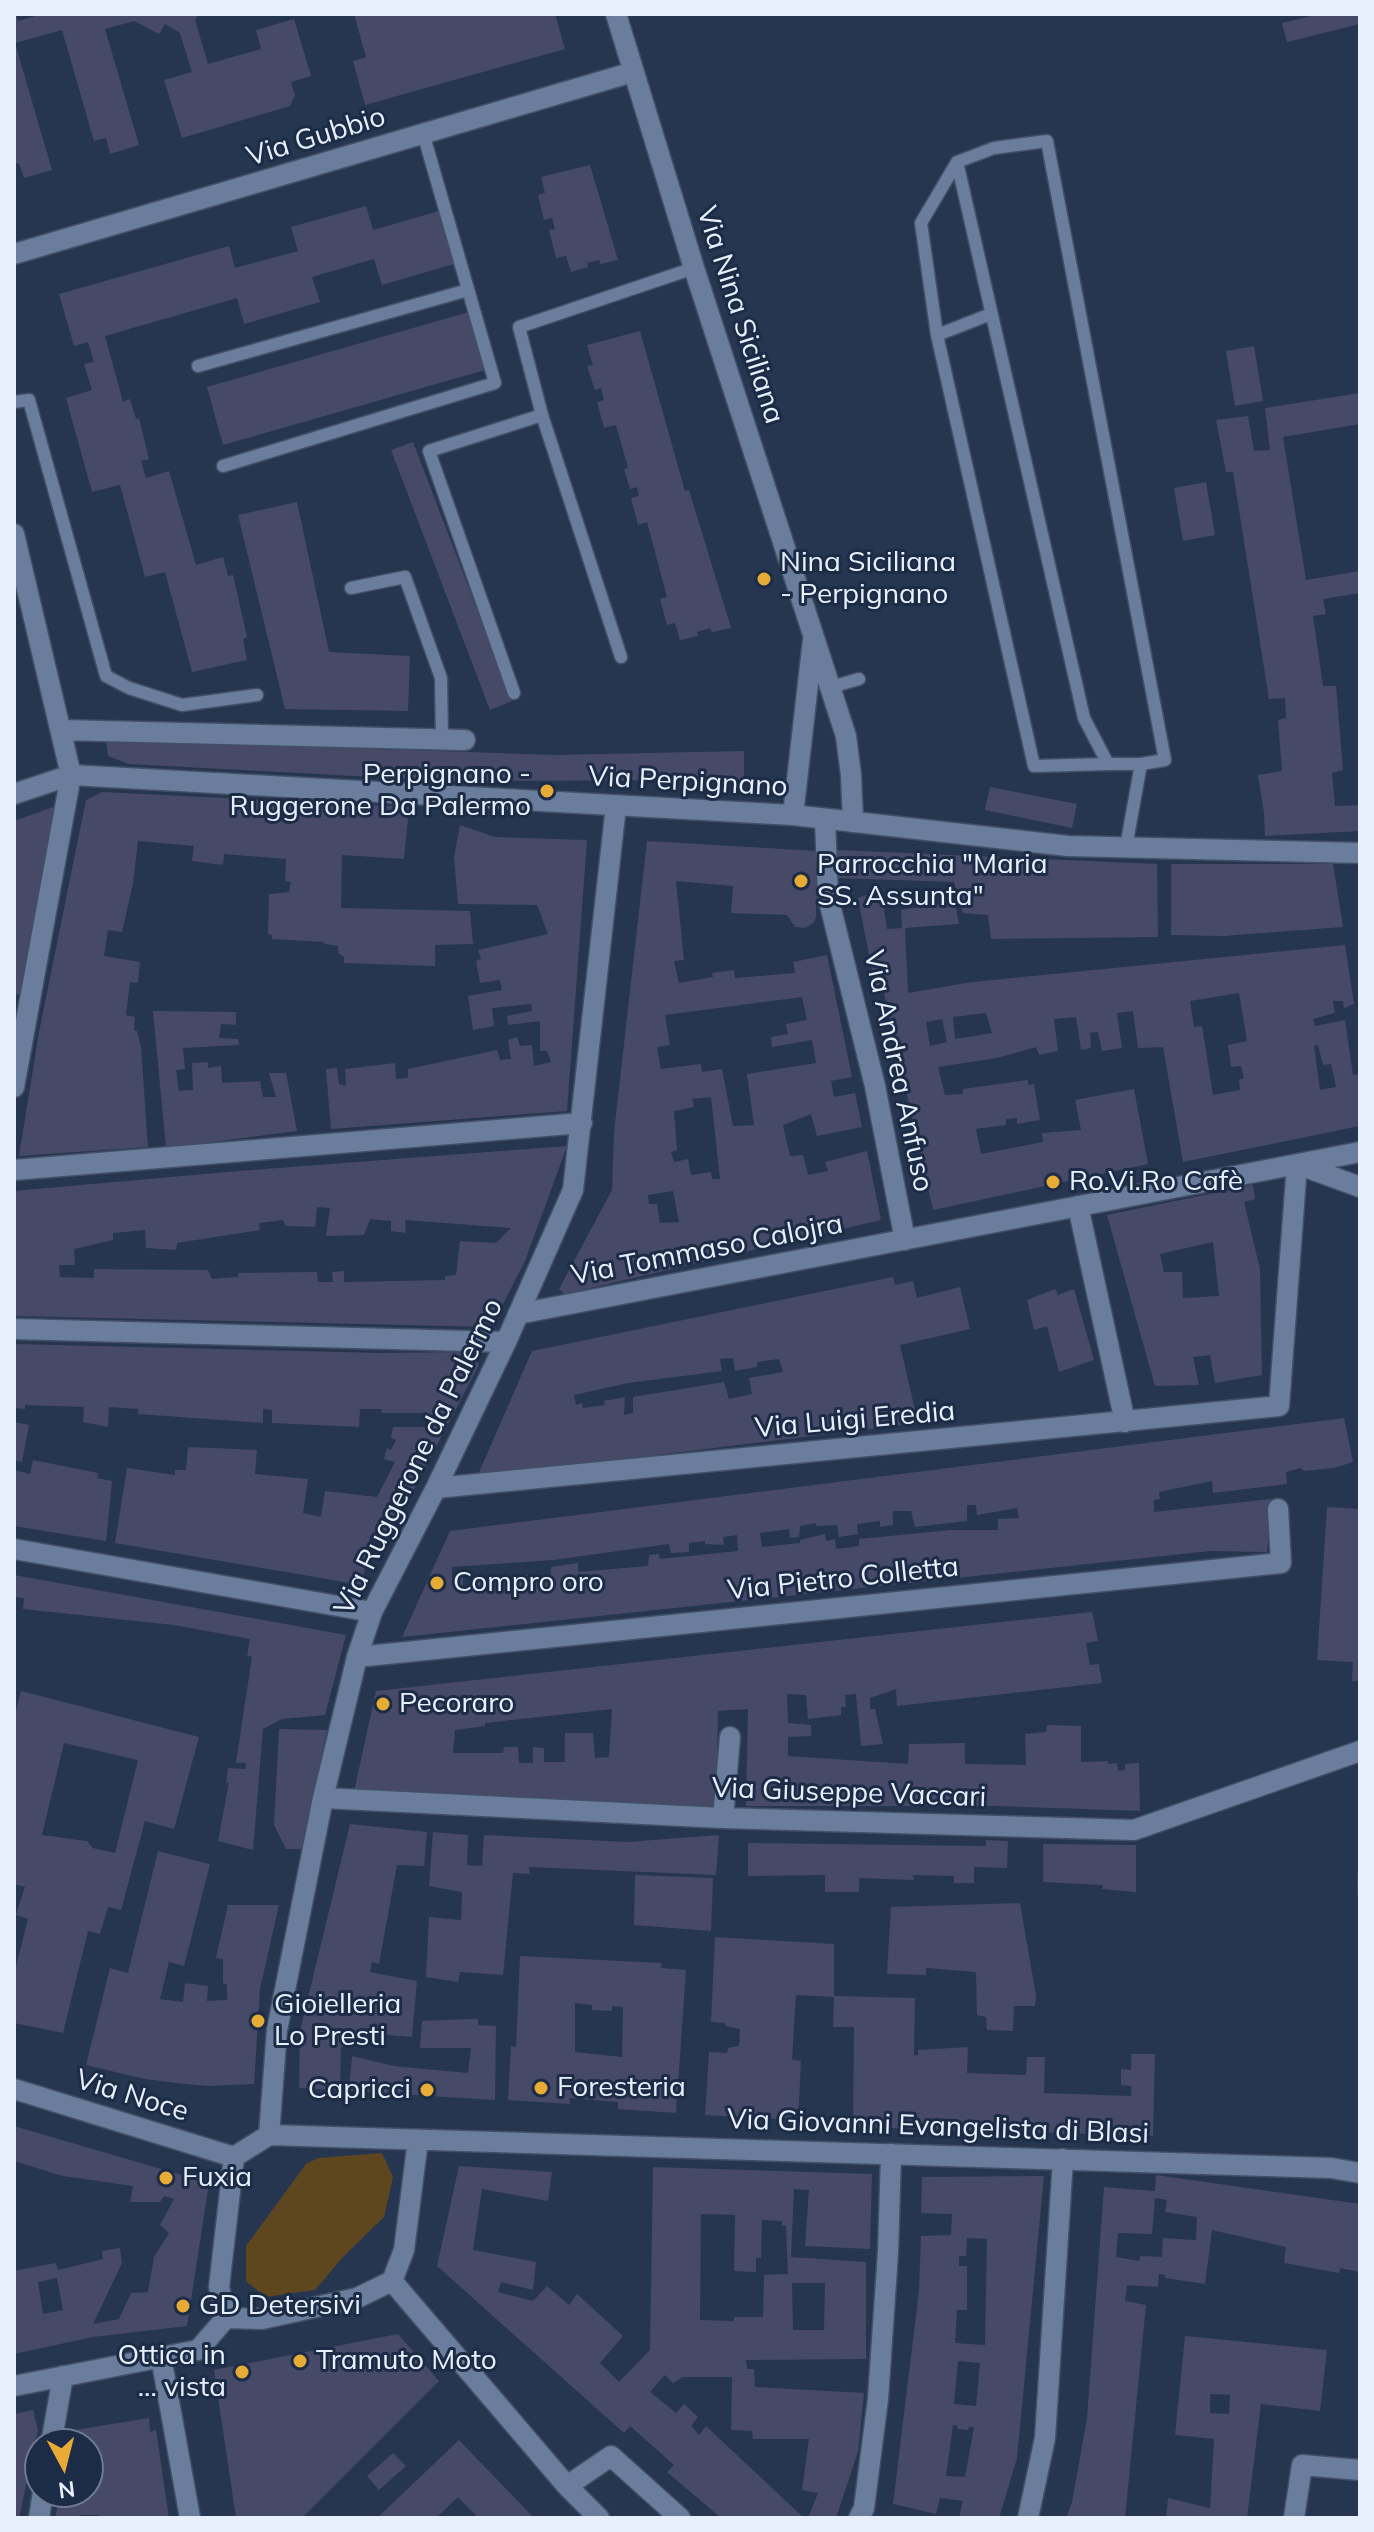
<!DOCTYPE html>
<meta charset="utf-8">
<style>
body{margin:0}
#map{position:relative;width:1374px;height:2532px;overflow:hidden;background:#263651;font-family:Mulish,sans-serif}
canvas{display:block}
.frame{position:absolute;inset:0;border:16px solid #e8f0fe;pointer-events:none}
.north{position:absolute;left:24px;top:2428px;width:80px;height:80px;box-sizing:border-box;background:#1c2c46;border:2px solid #6e7a90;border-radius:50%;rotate:173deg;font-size:22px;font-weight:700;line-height:32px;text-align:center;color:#e8f0fe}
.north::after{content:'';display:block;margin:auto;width:28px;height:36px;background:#e6ac36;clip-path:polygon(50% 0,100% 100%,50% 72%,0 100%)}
</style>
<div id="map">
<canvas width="1374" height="2532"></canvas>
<div class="frame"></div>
<div class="north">N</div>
</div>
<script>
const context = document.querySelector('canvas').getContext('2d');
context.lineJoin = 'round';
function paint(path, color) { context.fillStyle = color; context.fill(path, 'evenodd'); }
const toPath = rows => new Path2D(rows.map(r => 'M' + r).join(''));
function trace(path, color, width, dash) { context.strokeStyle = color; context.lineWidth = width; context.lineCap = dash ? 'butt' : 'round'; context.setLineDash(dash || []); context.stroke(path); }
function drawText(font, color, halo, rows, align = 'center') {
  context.font = font + ' Mulish,sans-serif'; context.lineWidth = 6; context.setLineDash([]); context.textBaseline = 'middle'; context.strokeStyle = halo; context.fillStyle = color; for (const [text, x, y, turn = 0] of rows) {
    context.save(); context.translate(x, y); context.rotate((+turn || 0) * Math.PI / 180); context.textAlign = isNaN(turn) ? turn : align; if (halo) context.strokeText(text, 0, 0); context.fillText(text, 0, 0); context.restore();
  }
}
const green = toPath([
 [382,2153,393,2177,384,2217,343,2257,315,2290,265,2297,246,2281,246,2246,306,2164,318,2158]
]);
const building = toPath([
 [14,14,16,14,18,21,42,14,199,14,195,20,208,64,261,49,256,30,294,19,311,76,291,82,295,95,290,106,182,138,164,80,192,72,180,33,165,24,159,34,134,21,105,29,139,145,110,154,106,138,94,141,62,30,15,43,52,170,24,178,19,163,14,164],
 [354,14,555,14,565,49,365,105,353,61,366,57],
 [1319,14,1360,14,1360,24,1287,42,1282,23],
 [590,165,618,260,600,264,599,260,587,263,588,267,571,272,566,256,556,258,549,230,555,229,552,218,544,220,538,195,545,193,541,177],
 [366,206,373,230,439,211,454,264,382,285,374,259,312,277,320,302,244,324,237,298,105,336,123,402,130,399,136,419,139,418,149,459,141,461,146,478,169,471,196,565,223,557,228,576,233,575,247,637,243,639,247,660,192,672,165,572,145,577,120,485,92,492,66,398,92,390,84,364,94,362,88,342,74,346,59,294,229,246,235,268,298,251,291,227],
 [469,312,485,370,223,445,207,387],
 [640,331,685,491,689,490,731,628,712,632,710,628,697,632,698,636,680,640,675,623,667,625,660,599,667,597,647,522,638,525,631,498,639,496,637,487,630,489,624,469,628,468,616,425,604,428,597,402,604,400,601,388,595,390,587,366,593,365,587,345],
 [1254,346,1263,401,1235,406,1226,351],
 [1360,393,1360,424,1283,437,1306,580,1360,571,1360,593,1323,599,1326,614,1313,616,1323,686,1336,686,1343,770,1332,773,1335,806,1360,805,1360,831,1265,836,1264,813,1258,775,1282,771,1278,720,1286,718,1285,698,1269,699,1233,472,1226,472,1216,420,1248,416,1254,451,1270,450,1265,408],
 [413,442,512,701,490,710,391,450],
 [1206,482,1215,535,1183,541,1174,488],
 [297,502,329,652,410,656,408,711,285,709,238,515],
 [106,740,555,755,744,751,744,780,449,781,129,764,108,756],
 [990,787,1077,804,1072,828,985,810],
 [102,792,409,807,404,859,342,855,341,908,470,911,473,944,435,945,435,966,344,963,344,957,338,953,338,946,325,944,324,942,272,939,272,935,268,934,269,894,289,892,291,882,285,881,286,859,224,854,223,865,192,861,194,846,138,841,133,883,122,932,108,930,104,956,140,962,138,983,130,982,126,1015,135,1017,134,1030,137,1031,141,1047,148,1147,19,1156,39,1032,86,800],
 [56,806,24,993,14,995,14,821],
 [460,825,495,837,587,840,567,1111,331,1129,326,1069,337,1068,339,1084,346,1086,345,1069,395,1063,396,1079,408,1078,408,1069,497,1050,500,1060,511,1059,508,1040,517,1037,520,1046,532,1045,534,1066,551,1062,547,1051,540,1051,540,1021,508,1025,507,1016,532,1011,531,1004,492,1008,494,1026,473,1030,468,996,502,990,500,980,480,983,476,961,481,959,478,950,548,934,537,905,458,904,454,857],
 [647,841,817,851,816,917,814,922,805,928,795,927,787,915,731,913,733,886,676,881,684,960,674,961,679,983,713,977,712,973,734,970,735,978,795,973,793,962,827,955,852,1077,831,1081,834,1097,855,1093,862,1127,817,1136,811,1114,783,1125,790,1156,803,1155,808,1175,828,1171,825,1162,867,1151,881,1220,582,1290,568,1297,559,1289,612,1190,614,1132],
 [802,997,807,1020,786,1024,788,1034,771,1037,772,1047,812,1040,816,1063,747,1074,754,1125,733,1126,722,1069,702,1072,701,1064,661,1069,657,1047,670,1045,665,1015],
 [711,1097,720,1179,712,1179,711,1172,691,1175,688,1159,674,1162,671,1152,677,1150,674,1111,694,1107,692,1099],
 [673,1191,679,1222,660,1223,657,1204,649,1204,648,1195],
 [837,850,1157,864,1158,937,991,939,988,915,963,913,954,882,837,878],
 [1171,864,1333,864,1343,927,1223,936,1171,935],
 [881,890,887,929,902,928,901,910,955,902,959,924,905,928,908,993,972,982,1345,945,1354,1004,1344,1008,1343,1001,1333,1001,1335,1013,1313,1019,1315,1026,1345,1020,1353,1075,1360,1074,1360,1126,1183,1162,1163,1047,1138,1048,1133,1011,1117,1013,1122,1048,1102,1051,1098,1032,1090,1033,1091,1048,1081,1050,1076,1017,1054,1019,1058,1051,1039,1055,1036,1047,997,1058,938,1067,945,1095,963,1094,963,1089,1028,1080,1028,1085,1034,1084,1040,1120,1017,1124,1017,1118,1006,1119,1006,1125,976,1129,981,1154,1043,1142,1042,1133,1081,1130,1075,1100,1134,1089,1148,1164,933,1210,882,984,875,986,858,898],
 [1239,993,1247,1041,1228,1045,1231,1067,1241,1066,1244,1078,1239,1080,1240,1090,1213,1095,1202,1026,1194,1027,1190,1001],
 [986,1013,992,1033,955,1039,953,1017],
 [942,1019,947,1042,930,1046,926,1022],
 [1318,1045,1323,1065,1331,1064,1336,1087,1320,1090,1314,1046],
 [153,1011,236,1012,236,1025,221,1024,219,1038,238,1039,239,1045,183,1048,185,1069,176,1070,179,1091,193,1090,192,1063,208,1062,208,1068,221,1066,222,1083,260,1081,263,1097,276,1097,269,1073,286,1073,297,1131,166,1148],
 [567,1146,525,1261,491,1327,14,1316,14,1191,238,1171],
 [317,1207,330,1208,326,1236,364,1235,370,1219,391,1221,391,1231,406,1233,405,1220,511,1228,496,1243,460,1241,456,1275,445,1276,445,1280,344,1282,344,1271,332,1272,333,1282,318,1282,317,1272,238,1273,238,1277,212,1279,208,1270,94,1269,94,1278,60,1277,59,1265,75,1265,74,1249,113,1240,113,1233,145,1230,146,1248,176,1250,177,1243,260,1230,259,1223,283,1220,286,1226,315,1227],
 [1253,1185,1255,1199,1244,1202,1260,1269,1262,1375,1215,1383,1210,1355,1193,1357,1199,1385,1155,1386,1107,1215],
 [1213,1242,1219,1296,1183,1298,1182,1272,1164,1272,1160,1254],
 [893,1277,895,1285,913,1281,917,1298,960,1287,970,1329,900,1345,918,1423,477,1477,532,1351],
 [733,1358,735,1371,757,1367,757,1362,779,1359,783,1372,749,1378,752,1394,729,1399,724,1382,633,1397,633,1413,624,1415,625,1397,604,1401,605,1405,583,1408,582,1403,576,1405,574,1395,628,1383,722,1371,720,1359],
 [1055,1289,1058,1295,1074,1289,1094,1360,1059,1372,1047,1326,1034,1330,1027,1300],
 [14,1344,380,1353,470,1352,479,1365,387,1540,370,1536,362,1585,115,1543,127,1468,175,1475,175,1470,186,1470,188,1447,257,1450,255,1474,308,1479,303,1513,321,1517,325,1491,377,1497,395,1462,384,1459,387,1448,391,1450,396,1440,391,1438,393,1427,428,1427,427,1413,381,1413,382,1409,360,1409,359,1427,272,1423,272,1410,263,1409,263,1423,138,1414,138,1409,109,1407,108,1427,83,1422,84,1407,25,1405,25,1409,14,1408],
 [1344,1418,1353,1462,1334,1468,1304,1471,1301,1468,1286,1472,1287,1484,1213,1493,1212,1481,1159,1492,1160,1499,1154,1500,1154,1512,1271,1499,1267,1552,1210,1551,402,1637,450,1531],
 [967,1505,976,1505,977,1515,1017,1508,1019,1518,998,1519,998,1530,950,1530,859,1539,859,1546,836,1549,835,1539,826,1541,825,1534,800,1540,800,1543,762,1547,760,1533,789,1529,790,1538,799,1537,800,1526,816,1523,816,1526,837,1525,839,1537,858,1534,857,1524,880,1521,880,1527,893,1525,893,1511,911,1511,915,1527,967,1521],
 [737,1535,738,1551,660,1559,659,1554,649,1555,648,1566,578,1572,578,1563,551,1567,551,1574,474,1578,475,1590,463,1591,463,1576,452,1576,452,1567,553,1560,669,1544,671,1553,689,1552,689,1543,705,1541,705,1544,724,1545,723,1537],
 [14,1422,29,1425,22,1462,14,1460],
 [33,1460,98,1473,97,1478,112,1481,106,1541,14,1526,14,1470,30,1474],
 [1327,1507,1360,1509,1360,1681,1352,1681,1353,1662,1317,1660],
 [14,1575,346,1635,325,1715,282,1719,263,1729,253,1850,218,1841,229,1782,226,1783,228,1768,245,1769,246,1763,236,1763,252,1657,247,1655,250,1639,174,1625,23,1609,24,1598,14,1597],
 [1092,1612,1098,1641,1086,1643,1090,1665,1099,1664,1102,1683,897,1706,896,1689,870,1698,870,1709,875,1709,883,1744,861,1746,856,1694,845,1695,846,1707,841,1707,841,1715,808,1719,806,1695,787,1694,788,1723,811,1725,811,1736,788,1737,788,1756,908,1764,909,1744,965,1743,965,1764,1026,1765,1025,1734,1046,1732,1047,1725,1081,1726,1081,1762,1108,1761,1108,1764,1117,1763,1118,1771,1125,1770,1125,1764,1139,1763,1140,1811,997,1806,746,1806,748,1709,718,1711,716,1806,455,1803,353,1796,376,1691],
 [612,1709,609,1757,595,1758,593,1733,565,1733,565,1762,544,1762,544,1748,533,1747,533,1763,519,1763,518,1747,504,1747,503,1753,453,1753,455,1730,485,1726,485,1723],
 [21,1691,199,1737,174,1829,145,1821,121,1910,108,1907,100,1934,88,1931,63,2033,14,2023,14,1974,28,1919,16,1915,25,1887,14,1884,14,1719],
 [64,1743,138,1760,115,1853,93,1848,87,1841,42,1835],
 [279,1729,327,1730,301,1849,286,1849,274,1825],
 [350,1824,427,1832,424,1866,397,1865,379,1964,372,1962,370,1972,417,1981,412,2037,353,2032,352,2047,341,2047,340,2090,299,2088,300,2031],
 [433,1832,468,1835,467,1865,482,1866,484,1835,627,1842,719,1835,716,1875,529,1867,530,1874,513,1873,503,1975,460,1972,458,1982,426,1977,429,1917,461,1920,462,1892,429,1886],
 [986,1840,1008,1841,1007,1868,974,1867,974,1883,954,1883,954,1876,913,1875,914,1880,859,1878,859,1892,825,1892,825,1875,748,1876,748,1843,986,1846],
 [1043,1844,1136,1845,1136,1892,1102,1889,1103,1885,1043,1882],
 [158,1851,210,1864,184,1966,169,1962,160,1999,183,2002,185,1983,208,1986,207,2001,227,2000,227,1985,223,1983,223,1959,216,1958,228,1905,279,1905,260,1989,254,2084,209,2086,185,2084,144,2079,86,2065,110,1968,128,1973],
 [1357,1873,1360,1873,1360,1895,1357,1895],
 [635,1875,713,1878,711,1931,634,1925],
 [1020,1903,1036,1996,1035,2006,1014,2006,1013,2031,987,2030,986,2017,977,2015,976,1972,926,1968,926,1975,887,1974,891,1907],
 [715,1937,834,1944,834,1996,915,1998,914,2055,918,2055,918,2050,968,2047,967,2073,1026,2075,1027,2057,1045,2057,1044,2093,1131,2096,1131,2086,1121,2085,1121,2069,1131,2070,1131,2054,1155,2054,1153,2136,853,2127,854,2027,833,2027,834,1997,796,1995,792,2060,801,2061,798,2120,705,2115,709,2052,727,2053,728,2048,739,2046,740,2029,726,2026,725,2023,711,2022],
 [520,1956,662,1963,661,1968,686,1970,676,2113,618,2109,618,2102,570,2098,570,2104,508,2100,511,2046,516,2047],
 [575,2003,592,2005,592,2010,612,2011,612,2006,623,2007,622,2057,575,2052],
 [472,2019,478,2019,478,2025,496,2026,495,2100,349,2091,352,2056,394,2066,468,2073,471,2048,420,2048,422,2021],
 [14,2126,209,2183,187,2326,93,2337,14,2354,14,2271,56,2263,58,2270,103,2259,102,2251,120,2248,122,2263,93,2324,119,2319,131,2293,148,2292,154,2257,169,2233,160,2225,174,2199,164,2196,160,2202,130,2202,133,2186,63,2176,14,2161],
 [57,2278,63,2310,43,2314,38,2282],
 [459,2166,552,2172,548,2201,482,2189,473,2250,536,2262,533,2290,501,2282,498,2292,533,2301,547,2286,569,2305,577,2294,623,2336,600,2363,619,2382,650,2350,653,2167,872,2174,870,2249,805,2246,809,2190,794,2189,791,2257,866,2262,866,2359,746,2360,747,2369,754,2369,755,2387,864,2393,858,2451,836,2518,808,2518,818,2493,802,2490,809,2439,753,2439,752,2431,731,2430,732,2377,683,2377,673,2383,665,2375,650,2392,676,2413,684,2404,698,2417,691,2426,699,2435,706,2426,804,2518,721,2518,667,2472,674,2465,630,2426,624,2433,437,2266],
 [701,2214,735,2215,734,2271,756,2272,756,2258,761,2258,762,2220,782,2221,782,2226,786,2226,788,2274,764,2275,763,2317,734,2317,734,2321,700,2320],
 [792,2283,825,2283,824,2330,793,2330],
 [1156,2175,1360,2204,1360,2272,1340,2268,1339,2273,1284,2263,1286,2247,1212,2230,1205,2284,1165,2278,1165,2275,1159,2274,1158,2287,1127,2285,1125,2301,1146,2305,1125,2518,1066,2518,1072,2502,1087,2418,1104,2187,1155,2191],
 [1155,2198,1167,2200,1165,2212,1197,2217,1196,2240,1163,2238,1162,2257,1140,2256,1139,2261,1116,2257,1118,2233,1152,2234],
 [1044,2176,1017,2458,999,2518,959,2518,963,2501,940,2498,936,2514,893,2504,919,2291,921,2236,951,2235,952,2214,921,2213,922,2177],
 [967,2238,987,2239,985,2345,955,2343,957,2310,967,2310,967,2266,959,2266,959,2256,966,2256],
 [958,2361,980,2363,976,2406,954,2404],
 [953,2425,958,2426,957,2429,968,2430,969,2427,974,2427,965,2477,946,2476],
 [398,2334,439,2381,302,2518,236,2518,214,2370],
 [1185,2336,1327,2350,1320,2411,1261,2404,1247,2518,1166,2518,1168,2498,1210,2508,1214,2439,1175,2435],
 [1210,2394,1230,2395,1229,2414,1210,2413],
 [33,2410,38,2430,19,2518,14,2518,14,2414],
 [149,2418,150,2432,156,2430,169,2518,99,2518,99,2515,80,2515,79,2518,55,2518,61,2492,88,2492,88,2444,72,2444,75,2430],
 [459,2440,534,2518,478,2518,458,2497,436,2518,377,2518],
 [393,2453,406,2466,379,2490,367,2476]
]);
const service = toPath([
 [957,162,921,223,937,335,1034,766,1108,764],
 [937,335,991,314],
 [198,366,468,290],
 [14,402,29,400,106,676,129,688,182,705,257,695],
 [223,466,495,383,423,133],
 [351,588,405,577,441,678,442,739],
 [621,657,542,415,519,327,694,268],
 [831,687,859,679],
 [514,693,429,451,542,415],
 [1126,847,1141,764,1165,760,1047,141,994,148,957,162,1084,718,1108,764,1141,764]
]);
const minor = toPath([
 [616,14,694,268,846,736,851,775,853,822],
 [14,254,633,72],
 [14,534,71,775,14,1087],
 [61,730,465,740],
 [793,815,813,640],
 [825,819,828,897,875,1086,905,1240],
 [14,1170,582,1123],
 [1078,1206,1125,1422],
 [518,1314,1360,1152],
 [14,1329,506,1342],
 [436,1488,1279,1406,1297,1164,1360,1187],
 [14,1549,372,1612],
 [357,1657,1281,1563,1278,1509],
 [323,1798,723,1818,1134,1830,1360,1751],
 [723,1818,730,1737],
 [14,2089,234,2157],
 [269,2135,277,2030,323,1798,357,1657,372,1612,436,1488,506,1342,573,1190,616,806],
 [234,2157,269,2135,1331,2168,1360,2173],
 [392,2281,567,2486,599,2518],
 [226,2318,262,2319,357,2298,392,2281,404,2250,418,2140],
 [226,2318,219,2287,234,2157],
 [161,2357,190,2518],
 [14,2386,198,2350,226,2318],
 [51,2444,63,2376],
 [567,2486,611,2456,680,2518],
 [39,2518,43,2492],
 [859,2518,864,2508,878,2399,888,2252,891,2154],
 [1028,2518,1045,2438,1063,2159],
 [1294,2518,1302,2465,1360,2470]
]);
const tertiary = toPath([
 [14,794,71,775,793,815,1068,846,1360,853]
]);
const markers = [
 [764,579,8,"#e6ac36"],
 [547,791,8,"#e6ac36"],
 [801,881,8,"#e6ac36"],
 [1053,1182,8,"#e6ac36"],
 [437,1583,8,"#e6ac36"],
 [383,1704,8,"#e6ac36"],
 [258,2021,8,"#e6ac36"],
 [541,2088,8,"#e6ac36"],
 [427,2090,8,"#e6ac36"],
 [166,2178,8,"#e6ac36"],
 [183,2306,8,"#e6ac36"],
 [300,2361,8,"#e6ac36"],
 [242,2372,8,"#e6ac36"]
];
const streetNames = [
 ["Via Gubbio",316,137,-17],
 ["Via Nina Siciliana",740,315,72],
 ["Via Perpignano",688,782,3],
 ["Via Andrea Anfuso",898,1071,78],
 ["Via Tommaso Calojra",707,1250,-11],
 ["Via Luigi Eredia",855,1420,-5],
 ["Via Ruggerone da Palermo",419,1457,-64],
 ["Via Pietro Colletta",843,1579,-6],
 ["Via Giuseppe Vaccari",849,1793,2],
 ["Via Noce",132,2096,17],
 ["Via Giovanni Evangelista di Blasi",938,2127,2]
];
const poiNames = [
 ["Nina Siciliana",780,563],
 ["- Perpignano",780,595],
 ["Perpignano -",531,775,"right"],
 ["Ruggerone Da Palermo",531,807,"right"],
 ["Parrocchia \"Maria",817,865],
 ["SS. Assunta\"",817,897],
 ["Ro.Vi.Ro Cafè",1069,1182],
 ["Compro oro",453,1583],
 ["Pecoraro",399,1704],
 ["Gioielleria",274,2005],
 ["Lo Presti",274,2037],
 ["Foresteria",557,2088],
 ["Capricci",411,2090,"right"],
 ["Fuxia",182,2178],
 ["GD Detersivi",199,2306],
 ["Ottica in",226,2356,"right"],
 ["... vista",226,2388,"right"],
 ["Tramuto Moto",316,2361]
];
paint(green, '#5e471e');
paint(building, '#474969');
trace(service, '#425066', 15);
trace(minor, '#425066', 23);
trace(tertiary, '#425066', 23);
trace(service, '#6a7d9c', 12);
trace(minor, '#6a7d9c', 20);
trace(tertiary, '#6a7d9c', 20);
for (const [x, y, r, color] of markers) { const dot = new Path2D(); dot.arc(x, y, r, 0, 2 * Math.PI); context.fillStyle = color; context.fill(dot); trace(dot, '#1c2c46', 3); }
drawText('28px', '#e8f0fe', '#1c2c46', streetNames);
drawText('28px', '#e8f0fe', '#1c2c46', poiNames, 'left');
</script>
